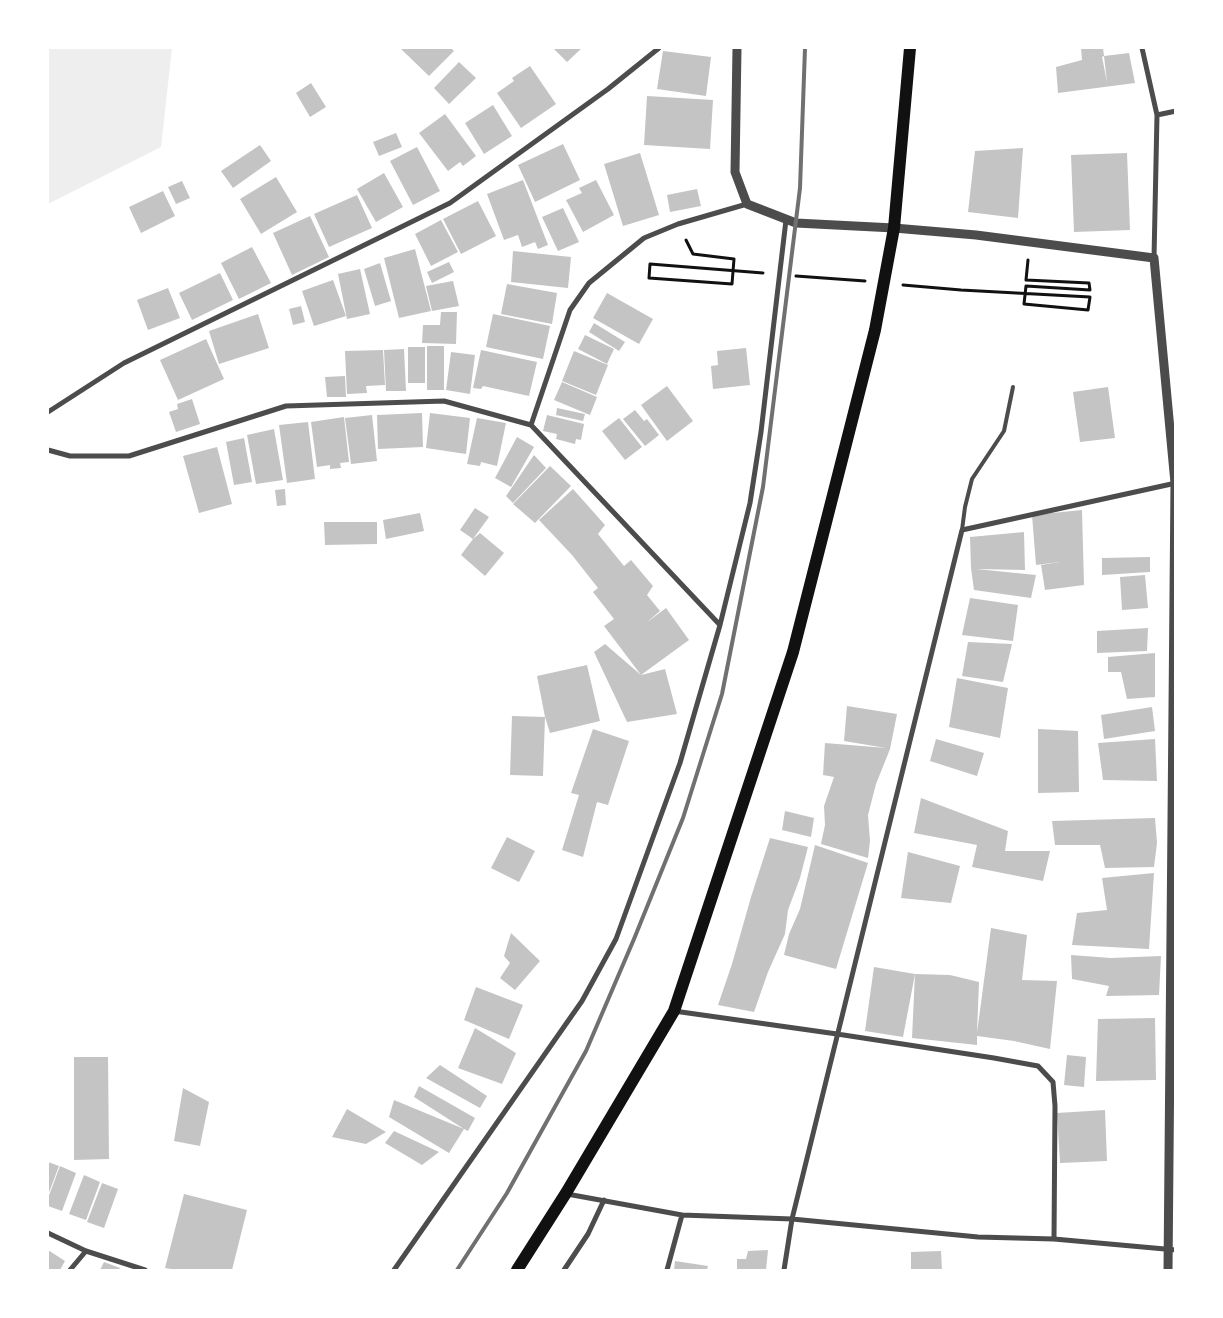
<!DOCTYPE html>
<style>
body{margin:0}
#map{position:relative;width:1223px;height:1318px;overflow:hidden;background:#fff;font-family:"PT Serif",serif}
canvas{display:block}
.frame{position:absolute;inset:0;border:49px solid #fff;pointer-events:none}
</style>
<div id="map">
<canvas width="1223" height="1318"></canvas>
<div class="frame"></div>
</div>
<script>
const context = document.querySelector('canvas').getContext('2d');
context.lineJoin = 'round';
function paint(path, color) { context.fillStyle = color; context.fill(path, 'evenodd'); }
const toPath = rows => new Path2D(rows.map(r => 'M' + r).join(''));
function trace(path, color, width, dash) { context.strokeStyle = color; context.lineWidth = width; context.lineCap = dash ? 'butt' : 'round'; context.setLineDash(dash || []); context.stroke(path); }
const green = toPath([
 [48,48,172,48,161,147,48,204]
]);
const building = toPath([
 [400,48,451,48,454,51,429,76],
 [553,48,582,48,567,62],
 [1081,48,1103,48,1104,56,1102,57,1107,82,1104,56,1129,53,1135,83,1058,93,1056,67,1082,60],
 [663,51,711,57,706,96,657,89],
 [459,62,476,78,449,104,434,88],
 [530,66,556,104,521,128,497,93,514,81,512,78],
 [311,83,326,107,310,117,296,93],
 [647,96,713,100,710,149,644,145],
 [493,105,512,136,484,154,465,123],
 [445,114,476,156,463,166,460,162,448,171,419,133],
 [396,133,402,147,379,156,373,142],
 [563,144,580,180,535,202,518,165],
 [260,145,271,161,233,188,221,171],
 [417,147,440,191,413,205,390,161],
 [1023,148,1018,218,968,212,975,151],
 [640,153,659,215,623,226,604,164],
 [1127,153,1130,230,1074,232,1071,155],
 [384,173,403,207,376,222,357,189],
 [276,177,297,212,261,234,240,199],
 [523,180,548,245,538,249,535,242,522,247,518,235,504,240,487,194],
 [596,180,614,215,583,232,566,200,582,193,579,188],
 [182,181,190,198,176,204,168,187],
 [697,189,701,206,670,212,667,195],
 [163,191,175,216,141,233,129,207],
 [357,195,372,228,329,247,314,214],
 [478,201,496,236,461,254,443,219],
 [563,208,579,242,558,251,542,217],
 [310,216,329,257,292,275,273,233],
 [441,220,458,252,431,266,415,234],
 [252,247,271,283,239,299,221,263],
 [415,249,431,311,399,318,384,258],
 [513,251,571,257,568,288,511,282],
 [449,262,454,272,432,283,427,272],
 [380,263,391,301,375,306,364,269],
 [360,269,370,314,347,319,338,274],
 [220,273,233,300,192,320,179,293],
 [333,280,346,316,314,326,302,291],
 [453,281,459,306,432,311,426,286],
 [507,284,557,293,552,324,501,314],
 [168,288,180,318,148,330,137,300],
 [607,293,653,319,639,344,593,318],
 [301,306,305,322,293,325,289,309],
 [441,312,457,312,456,344,422,343,423,325,440,325],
 [258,314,269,348,219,364,209,331],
 [493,314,550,326,543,359,486,347],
 [594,323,625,342,619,351,589,332],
 [585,335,614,349,607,364,578,349],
 [206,339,224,379,178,400,160,360],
 [427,346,444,346,444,390,427,390],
 [408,347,425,347,425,383,408,383],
 [746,348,750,385,713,389,711,366,718,365,717,351],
 [404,349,406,391,386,391,384,350],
 [383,350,385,385,366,386,367,393,347,394,345,351],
 [481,350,537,362,529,396,483,386,481,389,473,388],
 [574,351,608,365,596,395,562,381],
 [451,352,475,355,470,394,446,390],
 [345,376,346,397,327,397,325,377],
 [562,382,597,397,590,415,554,400],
 [667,386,693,421,667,441,641,405],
 [1108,387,1115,438,1080,442,1073,392],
 [192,399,200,424,176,432,169,412,178,409,177,404],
 [557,408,585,414,583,421,556,415],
 [635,410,644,421,647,419,659,435,645,446,623,419],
 [422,413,423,447,378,449,377,415],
 [430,413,470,418,466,454,426,448],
 [372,415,377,461,351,464,345,418],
 [547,415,584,424,581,440,576,439,575,444,556,439,557,434,543,431],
 [344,417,349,462,340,463,341,468,330,469,330,465,317,467,311,422],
 [477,418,506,423,497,466,481,462,480,466,467,464],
 [619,418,642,447,625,460,602,431],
 [308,422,315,479,287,483,279,425],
 [274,429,283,480,256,484,247,435],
 [517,437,534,447,511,487,495,478],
 [244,438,252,482,234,485,226,442],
 [217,447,232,504,199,513,183,456],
 [534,455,546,468,513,503,506,496],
 [550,466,571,486,535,523,513,504],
 [285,489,286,505,277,506,275,490],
 [573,489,605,525,598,534,624,566,631,560,653,586,647,595,660,611,646,623,666,608,689,640,641,675,665,669,677,714,627,722,594,652,605,644,641,675,604,626,614,619,593,592,598,588,572,555,539,520],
 [475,508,489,517,473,539,480,533,504,553,485,576,461,555,473,539,460,530],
 [1082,510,1084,585,1045,590,1041,565,1060,562,1036,565,1032,515],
 [420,513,424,531,386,539,383,520],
 [324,522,377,522,377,544,325,545],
 [1024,532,1025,570,976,569,1036,575,1031,598,974,590,971,568,970,537],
 [1150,557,1150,572,1102,575,1102,558],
 [1145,575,1148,608,1122,610,1120,577],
 [970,598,1018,605,1013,641,962,635],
 [1148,628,1147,651,1097,653,1097,631],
 [968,642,1012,644,1003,682,962,676],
 [1155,653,1155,697,1127,699,1121,672,1108,672,1108,657],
 [587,665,600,721,550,733,545,717,543,776,510,775,512,716,545,717,537,676],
 [957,678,1008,688,1000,738,949,727],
 [847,706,897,714,890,749,876,784,868,815,870,841,868,858,821,844,825,825,824,806,834,777,823,775,825,743,886,748,844,741],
 [1152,707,1155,731,1104,739,1101,715],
 [593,729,629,741,608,805,597,802,583,857,562,850,579,795,571,793],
 [1038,729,1078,731,1079,792,1038,793],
 [936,739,984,753,977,776,930,761],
 [1155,739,1157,781,1103,780,1098,743],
 [921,798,1008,831,1005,851,1050,851,1043,881,972,867,977,845,914,833],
 [785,811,814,818,811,837,782,830],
 [1155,818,1157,843,1154,867,1105,868,1100,845,1055,845,1052,821],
 [507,837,535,851,519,882,491,868],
 [770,838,808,847,800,878,788,910,785,934,768,972,754,1012,718,1005,732,964,751,897],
 [815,845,868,863,836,969,784,955,789,934,800,909],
 [908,852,960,866,951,903,901,898],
 [1154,873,1149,949,1072,945,1077,913,1107,910,1102,878],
 [991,928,1027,935,1022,980,1057,981,1050,1049,1014,1041,977,1036,977,1045,912,1038,915,974,950,975,979,982,977,1033],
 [511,933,540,961,515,990,500,978,510,963,504,956],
 [1071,955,1111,958,1161,956,1159,995,1106,996,1109,986,1072,979],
 [874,967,915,974,903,1037,865,1031],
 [476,987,523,1005,509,1039,464,1020],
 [1155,1018,1156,1080,1096,1081,1098,1019],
 [475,1028,516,1053,502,1084,458,1068],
 [1067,1055,1086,1057,1084,1087,1064,1085],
 [74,1057,108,1057,109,1159,74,1160],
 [440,1065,487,1096,480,1108,426,1078],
 [419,1086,475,1118,468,1131,464,1129,449,1153,389,1117,394,1100,464,1129,414,1097],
 [183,1088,209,1102,200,1146,174,1141],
 [347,1109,386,1132,366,1144,332,1137],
 [1105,1110,1107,1161,1060,1163,1057,1113],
 [394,1131,439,1152,422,1165,385,1143],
 [48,1162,59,1166,48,1195],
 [60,1166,76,1173,62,1211,48,1206,48,1198],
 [84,1175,100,1182,86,1220,69,1214],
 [102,1183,118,1189,104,1228,87,1222],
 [184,1194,247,1210,232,1270,177,1270,165,1268],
 [48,1250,65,1261,60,1270,48,1270],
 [768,1250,766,1270,737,1270,737,1259,746,1259,748,1251],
 [941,1251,942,1270,911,1270,911,1252],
 [675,1261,708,1266,707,1270,674,1270],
 [104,1262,120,1268,119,1270,100,1270]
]);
const path = toPath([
 [686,240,693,254,734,259,732,284,649,278,650,264,763,273],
 [796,276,865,281],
 [903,285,961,290,1090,297,1088,310,1024,304,1026,286,1090,290,1089,283,1026,280,1028,260]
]);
const service = toPath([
 [962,530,965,507,972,479,1004,431,1013,387]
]);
const minor = toPath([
 [1142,48,1157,115,1154,258],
 [1157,115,1176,111],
 [48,412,124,363,450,203,608,89,659,48],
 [531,425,570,310,589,283,644,238,678,224,747,204],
 [48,450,70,456,129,456,286,406,444,401,531,425,720,625],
 [674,1011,837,1034,994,1058,1038,1066,1053,1082,1055,1106,1054,1239],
 [567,1194,682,1215,792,1219,978,1237,1054,1239,1176,1250],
 [48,1233,86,1251,145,1270],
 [70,1270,86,1251],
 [394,1270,582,1001,616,939,680,763,720,625,750,503,761,432,786,220],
 [564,1270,588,1234,604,1200],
 [667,1270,682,1215],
 [784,1270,792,1219,962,530,1176,483]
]);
const tertiary = toPath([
 [737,48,735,172,747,204,796,223,894,228,976,235,1154,258,1175,483,1168,1270]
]);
const primary = toPath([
 [517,1270,566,1193,674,1011,793,652,875,330,894,228,910,48]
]);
const rail = toPath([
 [457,1270,507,1193,586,1051,634,939,683,818,722,694,763,487,800,188,805,48]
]);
paint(green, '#eee');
paint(building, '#c4c4c4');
trace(path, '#111', 3);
trace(service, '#4c4c4c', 4);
trace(minor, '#4c4c4c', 5);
trace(tertiary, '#4c4c4c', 9);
trace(primary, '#111', 12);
trace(rail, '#707070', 4);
</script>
